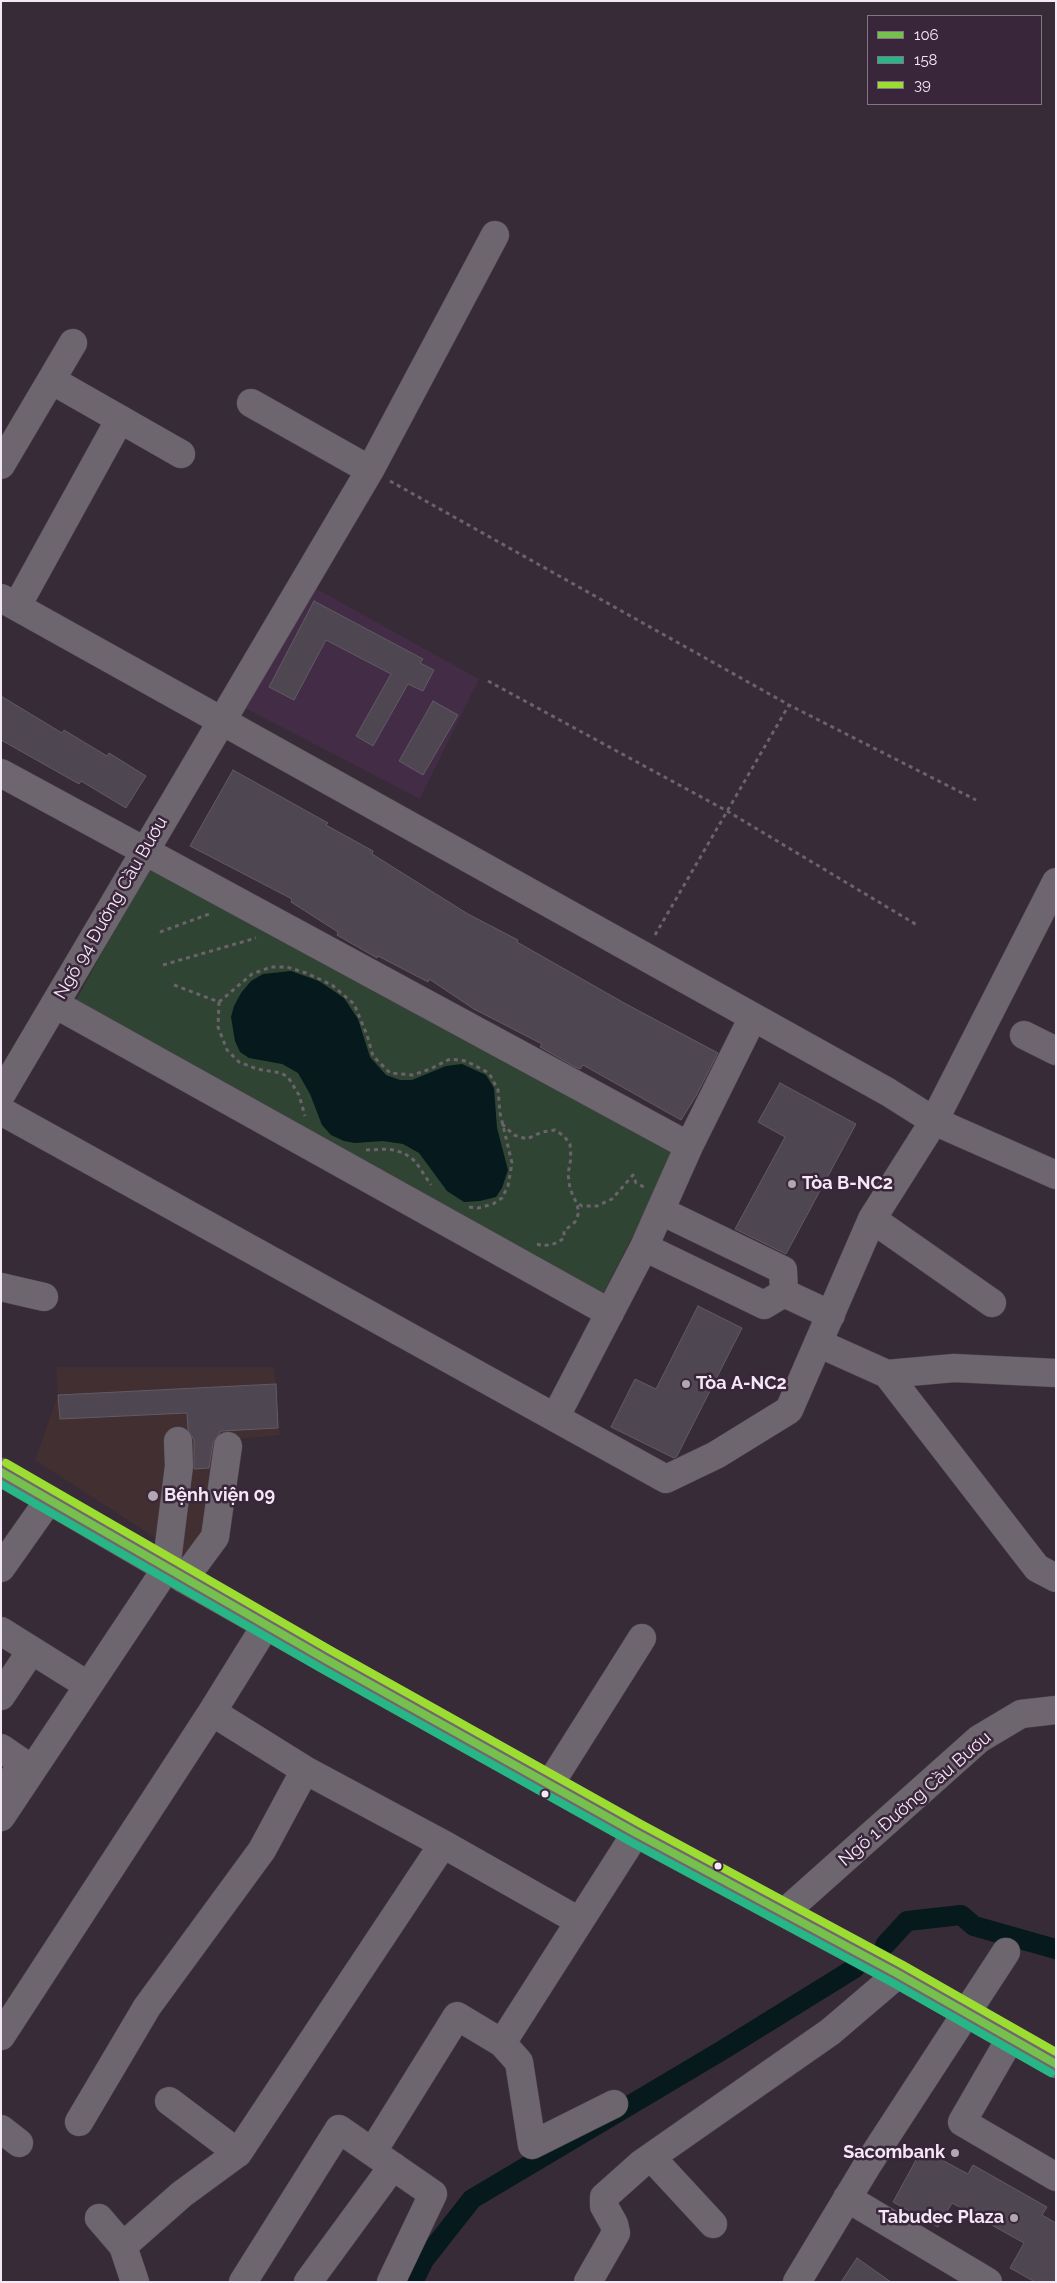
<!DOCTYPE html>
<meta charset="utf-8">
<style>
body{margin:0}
#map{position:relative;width:1057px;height:2283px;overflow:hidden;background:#362b36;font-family:Raleway,sans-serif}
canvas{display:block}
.frame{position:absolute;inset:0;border:2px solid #f5e8f6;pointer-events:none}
.legend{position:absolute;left:867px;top:15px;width:175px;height:90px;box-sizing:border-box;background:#3a263b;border:1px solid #857486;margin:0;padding:6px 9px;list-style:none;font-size:15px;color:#f5e8f6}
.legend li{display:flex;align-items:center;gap:10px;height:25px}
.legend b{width:25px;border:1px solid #857486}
</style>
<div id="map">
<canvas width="1057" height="2283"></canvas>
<div class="frame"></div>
<ul class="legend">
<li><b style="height:6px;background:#76c04d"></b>106</li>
<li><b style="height:6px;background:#27b685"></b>158</li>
<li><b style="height:6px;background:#9cdd31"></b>39</li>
</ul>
</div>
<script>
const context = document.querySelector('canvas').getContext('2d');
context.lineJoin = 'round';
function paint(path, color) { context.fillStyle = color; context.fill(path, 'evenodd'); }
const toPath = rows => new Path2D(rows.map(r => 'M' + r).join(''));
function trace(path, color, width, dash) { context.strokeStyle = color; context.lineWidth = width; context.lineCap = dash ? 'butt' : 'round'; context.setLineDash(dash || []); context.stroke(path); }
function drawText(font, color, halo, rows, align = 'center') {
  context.font = font + ' Raleway,sans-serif'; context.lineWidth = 5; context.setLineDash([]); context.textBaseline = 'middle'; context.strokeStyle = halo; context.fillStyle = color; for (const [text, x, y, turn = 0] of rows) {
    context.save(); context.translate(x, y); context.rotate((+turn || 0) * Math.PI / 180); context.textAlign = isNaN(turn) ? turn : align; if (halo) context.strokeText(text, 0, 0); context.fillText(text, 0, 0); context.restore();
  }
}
const built = toPath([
 [308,584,479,679,420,799,239,705]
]);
const medical = toPath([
 [56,1367,274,1367,280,1435,228,1440,210,1532,188,1559,35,1460,58,1395]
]);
const green = toPath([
 [150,864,677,1149,602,1296,74,1004]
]);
const water = toPath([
 [291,971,319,981,344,998,358,1019,370,1057,386,1075,400,1080,412,1080,446,1066,462,1064,486,1075,494,1088,497,1128,508,1170,502,1188,496,1197,480,1201,464,1202,447,1191,419,1153,403,1144,383,1141,355,1143,344,1141,331,1135,322,1125,310,1094,298,1073,282,1064,249,1058,240,1052,235,1041,231,1017,234,1006,241,993,251,981,263,974]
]);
const canal = toPath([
 [885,1945,907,1921,961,1915,974,1926,1056,1949],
 [413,2282,424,2260,472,2199,721,2051,855,1968]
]);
const building = toPath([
 [314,601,423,659,420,663,434,670,423,691,408,684,373,746,356,736,391,674,326,640,294,700,269,687,314,601],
 [1,696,62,733,64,730,107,756,109,753,146,776,126,808,81,781,79,784,1,740,1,696],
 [433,701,458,715,423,775,399,761,433,701],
 [233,770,328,823,326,825,373,851,372,854,468,914,518,940,517,942,626,1004,718,1053,696,1096,681,1120,583,1065,580,1069,575,1067,540,1047,542,1044,474,1009,429,979,428,982,378,956,377,958,337,935,338,932,291,902,292,899,190,846,233,770],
 [780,1083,856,1124,786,1254,735,1229,785,1137,758,1122,780,1083],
 [698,1306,742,1328,677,1456,674,1458,611,1427,635,1379,656,1389,698,1306],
 [276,1384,278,1428,221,1431,213,1443,209,1468,194,1469,194,1440,188,1430,187,1413,60,1419,58,1395,276,1384],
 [922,2149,968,2174,973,2165,1047,2207,1042,2215,1056,2223,1056,2282,1035,2282,1010,2268,1024,2243,952,2203,938,2227,893,2202,922,2149],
 [857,2258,891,2282,841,2282,857,2258]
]);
const path = toPath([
 [390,481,789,705,976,800],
 [488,681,727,811,917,925],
 [160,932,212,913],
 [655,935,789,705],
 [163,965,256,938],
 [174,985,219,1002,218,1027,227,1050,239,1062,257,1069,281,1073,288,1077,299,1095,305,1116],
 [219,1002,252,974,271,967,287,967,306,973,332,985,354,1004,367,1035,373,1056,390,1073,413,1075,430,1069,450,1059,466,1061,489,1073,498,1090,500,1113,512,1163,508,1186,502,1198,493,1204,478,1208,469,1207],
 [502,1124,514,1135,527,1139,542,1132,555,1130,564,1136,570,1144,571,1158,568,1174,570,1189,576,1202,582,1206,597,1206,612,1199,633,1175,636,1183,646,1188],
 [366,1150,389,1149,404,1153,415,1161,431,1185],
 [537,1244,543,1246,557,1243,564,1238,564,1231,575,1222,579,1212,576,1202]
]);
const minor = toPath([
 [53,381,181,454],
 [251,403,370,470],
 [1,465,73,343],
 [1,598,888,1092,934,1121,1056,1175],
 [17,606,120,419],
 [1,773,689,1146],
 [55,1004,610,1313],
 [1024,1035,1056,1051],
 [1,1095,370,470,495,235],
 [1,1111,666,1479,716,1455,789,1410,872,1219,934,1121,1056,882],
 [872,1219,992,1303],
 [644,1247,764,1305,784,1293,783,1270,661,1211],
 [1,1287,44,1297],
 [784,1293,831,1315],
 [818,1343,887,1374,954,1368,1056,1373],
 [887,1374,1037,1568,1056,1578],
 [556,1416,644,1247,689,1146,753,1017],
 [1,1568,49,1500],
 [184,1579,215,1537,228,1446],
 [1,1631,81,1681],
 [1,1696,31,1651],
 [1,1748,23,1763,7,1787],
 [305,1770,443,1844],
 [550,1784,642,1638],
 [1,1817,166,1569,179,1466,178,1441],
 [785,1912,979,1739,1021,1714,1056,1710],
 [1,2036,212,1712,266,1625],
 [1010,2039,962,2122,1056,2177],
 [502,2043,519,2062,532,2145,614,2104],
 [169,2101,238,2153,443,1844,579,1921],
 [79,2122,147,2007,262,1850,305,1770,212,1712],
 [1,2129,19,2143],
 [373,2151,457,2016,502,2043,636,1833],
 [651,2157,713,2224],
 [847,2198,988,2282],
 [99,2218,123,2246],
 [135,2282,123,2246,182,2194,238,2153],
 [243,2282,339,2129,433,2194,391,2282],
 [308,2282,393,2166],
 [588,2282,616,2233,614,2224,604,2206,604,2197,641,2164,830,2032,898,1974],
 [797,2282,868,2164,1006,1952]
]);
const major = toPath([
 [1,1472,184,1579,327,1660,636,1833,898,1974,1056,2064]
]);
const bus1 = toPath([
 [1,1472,327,1660,636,1833,898,1974,1056,2064]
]);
const bus2 = toPath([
 [1,1484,322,1669,631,1842,893,1983,1051,2073]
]);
const bus3 = toPath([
 [6,1463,332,1651,641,1824,903,1965,1056,2052]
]);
const markers = [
 [792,1184,5,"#b2a6b3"],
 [686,1384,5,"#b2a6b3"],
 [153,1496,6,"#b2a6b3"],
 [545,1794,4.5,"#f5e8f6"],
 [718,1866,4.5,"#f5e8f6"],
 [955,2153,5,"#b2a6b3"],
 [1014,2218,5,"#b2a6b3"]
];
const streetNames = [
 ["Ngõ 94 Đường Cầu Bươu",111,908,-60],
 ["Ngõ 1 Đường Cầu Bươu",915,1799,-41]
];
const poiNames = [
 ["Tòa B-NC2",802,1184],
 ["Tòa A-NC2",696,1384],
 ["Bệnh viện 09",164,1496],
 ["Sacombank",945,2153,"right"],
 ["Tabudec Plaza",1004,2218,"right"]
];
paint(built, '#432c45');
paint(medical, '#422f31');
paint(green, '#304433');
paint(water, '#06191d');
trace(canal, '#06191d', 20);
paint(building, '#4e4752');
trace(building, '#615a65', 1);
trace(minor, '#504751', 29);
trace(major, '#504751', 29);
trace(path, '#6b626c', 3, [4, 4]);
trace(minor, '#6e666e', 28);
trace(major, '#73676f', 28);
trace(bus1, '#76c04d', 8);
trace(bus2, '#27b685', 8);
trace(bus3, '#9cdd31', 8);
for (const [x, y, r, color] of markers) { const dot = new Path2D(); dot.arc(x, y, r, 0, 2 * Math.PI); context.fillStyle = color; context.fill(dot); trace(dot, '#3a263b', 2); }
drawText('18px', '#f5e8f6', '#3a263b', streetNames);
drawText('bold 18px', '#f5e8f6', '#3a263b', poiNames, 'left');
</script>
